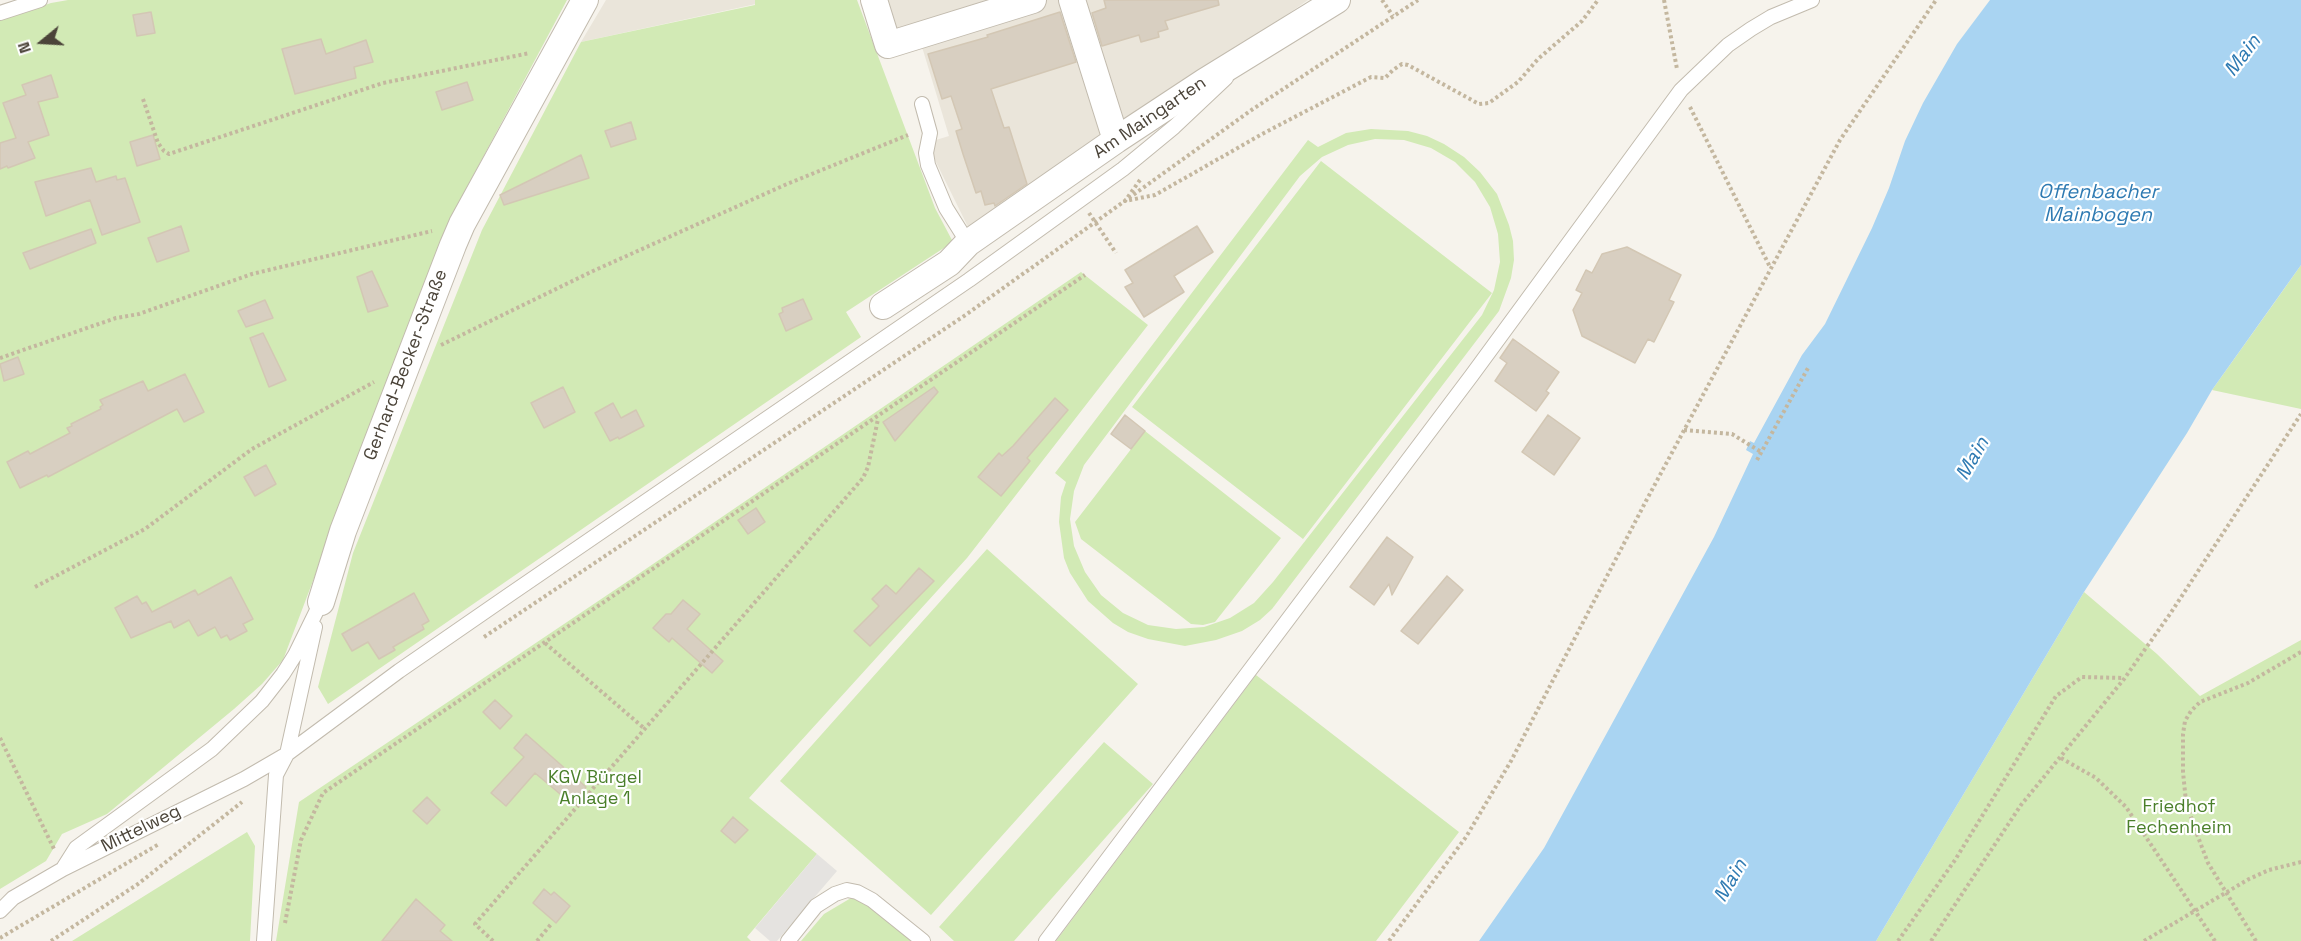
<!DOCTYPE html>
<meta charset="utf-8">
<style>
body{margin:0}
#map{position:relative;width:2301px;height:941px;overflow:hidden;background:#f6f3ec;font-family:"Space Grotesk",sans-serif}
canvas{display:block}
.north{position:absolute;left:12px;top:12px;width:60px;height:60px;-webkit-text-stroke:4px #fff;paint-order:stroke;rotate:252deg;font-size:16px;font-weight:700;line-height:24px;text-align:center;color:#4b4439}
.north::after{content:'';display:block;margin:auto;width:21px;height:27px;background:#4b4439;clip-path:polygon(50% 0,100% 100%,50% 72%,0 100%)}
</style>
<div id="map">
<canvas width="2301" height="941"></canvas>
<div class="north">N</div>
</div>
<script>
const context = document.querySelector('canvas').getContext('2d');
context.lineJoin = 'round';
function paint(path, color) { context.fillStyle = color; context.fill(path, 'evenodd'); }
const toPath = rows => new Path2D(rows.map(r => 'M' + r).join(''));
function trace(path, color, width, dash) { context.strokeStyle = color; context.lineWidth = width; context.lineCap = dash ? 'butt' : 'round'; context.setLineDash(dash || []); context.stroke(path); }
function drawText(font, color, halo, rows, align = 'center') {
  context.font = font + ' "Space Grotesk",sans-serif'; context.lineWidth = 4.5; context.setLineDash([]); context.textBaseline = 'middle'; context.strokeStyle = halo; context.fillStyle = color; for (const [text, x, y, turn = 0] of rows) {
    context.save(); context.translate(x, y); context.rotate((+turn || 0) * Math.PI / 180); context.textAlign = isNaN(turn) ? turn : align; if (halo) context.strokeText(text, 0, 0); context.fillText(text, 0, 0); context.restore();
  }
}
const residential = toPath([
 [606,0,755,0,756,4,581,42],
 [886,0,1308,0,971,233,932,154,936,140,949,136,916,27,896,33]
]);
const green = toPath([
 [68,0,567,0,450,219,283,660,262,684,234,709,107,814,62,834,46,861,0,889,0,20,51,3],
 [755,0,857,0,935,208,953,242,846,312,861,337,328,704,318,687,353,553,482,230,581,42,755,5],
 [1371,129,1408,131,1427,136,1444,144,1464,157,1480,172,1497,194,1509,225,1513,241,1514,260,1511,278,1499,311,1272,609,1260,620,1242,631,1216,640,1185,646,1148,639,1128,632,1113,623,1088,601,1070,573,1064,558,1059,522,1061,497,1066,482,1055,473,1308,140,1318,147,1346,133],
 [1375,139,1404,140,1431,148,1455,162,1475,182,1490,207,1498,234,1500,262,1494,290,1482,315,1273,582,1254,603,1230,618,1204,627,1176,629,1148,625,1123,613,1101,595,1085,572,1074,546,1070,519,1074,491,1084,465,1300,176,1322,157,1348,145],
 [1321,161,1492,293,1303,539,1132,407],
 [2301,265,2301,409,2212,390,2272,306],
 [1081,272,1148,325,967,558,749,798,817,854,747,937,751,941,276,941,299,802,634,577],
 [1145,431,1281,538,1215,622,1203,625,1191,624,1081,539,1075,522],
 [987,549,1138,684,931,915,780,781],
 [2084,592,2157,654,2200,696,2301,640,2301,941,1876,941],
 [1256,675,1459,832,1376,941,1056,941],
 [1104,742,1153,784,1014,941,954,941,939,927],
 [247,832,255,846,250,941,72,941],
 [856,895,914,941,801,941,824,914]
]);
const parking = toPath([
 [817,854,837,871,777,941,770,941,755,928]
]);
const water = toPath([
 [1990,0,2301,0,2301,265,2212,390,2187,433,2084,592,1876,941,1479,941,1544,848,1714,537,1753,454,1746,450,1750,441,1754,443,1802,355,1825,324,1872,228,1889,188,1905,141,1923,103,1957,44]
]);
const building = toPath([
 [1104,0,1218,0,1219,5,1165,21,1168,29,1158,32,1159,37,1141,42,1139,35,1102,46,1092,13,1106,8,1104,0],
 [151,12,155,33,137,36,133,15,151,12],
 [1060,12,1076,62,991,89,1004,128,1009,127,1027,184,995,206,994,203,985,205,981,191,976,193,963,154,956,131,962,129,951,96,942,99,928,54,988,37,987,35,1060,12],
 [321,39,326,54,366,40,373,62,354,67,356,78,295,94,282,49,321,39],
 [51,75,58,97,38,102,49,135,28,142,35,158,8,168,7,166,0,169,0,143,16,138,3,103,26,95,22,85,51,75],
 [467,82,473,100,442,110,436,92,467,82],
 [631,122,636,139,611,147,605,131,631,122],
 [153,135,160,159,137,166,130,142,153,135],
 [581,155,589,178,504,205,500,195,581,155],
 [91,168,96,182,116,176,117,180,125,178,140,222,102,235,90,200,46,216,35,182,91,168],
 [181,226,189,251,157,262,148,238,181,226],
 [1197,226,1213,252,1174,276,1184,292,1144,317,1125,287,1133,283,1125,270,1197,226],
 [91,229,96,243,30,269,23,253,91,229],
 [1627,247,1681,275,1669,300,1674,302,1654,342,1648,339,1635,363,1582,336,1573,310,1582,293,1576,290,1586,270,1592,273,1602,254,1627,247],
 [372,271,388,306,368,312,357,277,372,271],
 [803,299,812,319,786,331,779,314,783,312,782,308,803,299],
 [265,300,273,318,246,327,238,311,265,300],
 [263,333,286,380,269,387,250,338,263,333],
 [1513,339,1559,372,1546,391,1549,393,1536,411,1495,381,1507,363,1500,358,1513,339],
 [18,357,24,374,4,381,0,364,18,357],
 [185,374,204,412,184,422,177,409,48,477,47,475,20,488,7,462,28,451,30,454,70,433,67,428,72,426,71,424,101,409,100,407,103,405,100,400,143,381,148,391,185,374],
 [563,387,575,412,544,428,531,403,563,387],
 [934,387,938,392,895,441,883,422,934,387],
 [1055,398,1068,410,1027,458,1030,461,1001,496,978,477,999,453,1002,456,1013,446,1055,398],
 [613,403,621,418,636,410,644,426,619,439,618,437,610,441,595,413,613,403],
 [1125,415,1145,431,1131,449,1111,434,1125,415],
 [1548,415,1580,438,1554,475,1522,452,1548,415],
 [266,465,276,484,255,496,244,477,266,465],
 [756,508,765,522,748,534,738,520,756,508],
 [1387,537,1413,557,1392,595,1389,584,1374,605,1350,587,1387,537],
 [919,568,934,581,870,646,854,631,879,606,872,599,886,585,896,594,919,568],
 [1447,576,1463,590,1418,644,1401,631,1447,576],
 [231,577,253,619,243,624,247,631,230,640,227,635,221,638,215,627,198,636,189,620,174,628,171,621,131,638,115,608,137,596,142,604,146,602,152,612,195,590,198,595,231,577],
 [414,593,429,621,422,625,424,629,393,647,395,650,379,659,368,642,352,651,342,634,414,593],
 [683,600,700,614,687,629,723,661,712,673,672,638,669,642,653,628,666,614,671,614,683,600],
 [495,700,512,716,500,729,483,712,495,700],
 [526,734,586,787,572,804,535,773,506,806,491,793,524,757,514,748,526,734],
 [427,797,440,810,427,824,413,811,427,797],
 [733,817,748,830,735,843,721,831,733,817],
 [544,889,551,895,554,892,570,906,556,923,533,903,544,889],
 [416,899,445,925,440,931,452,941,382,941,416,899]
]);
const path = toPath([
 [1382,0,1393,16],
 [1664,0,1677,69],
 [143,99,158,143,164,151,169,154,383,83,530,53],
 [1690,107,1770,267],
 [1140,180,1125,201,1155,195,1264,133,1371,77,1385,78,1393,70,1402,64,1408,65,1479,104,1489,103,1518,82,1538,59,1582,21,1598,0],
 [1089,213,1116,253],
 [441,345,593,271,787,184,908,135],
 [0,358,116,318,139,314,252,274,432,231],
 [1684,430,1732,434,1761,452],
 [1757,460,1808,368],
 [35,587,145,529,252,449,374,382],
 [484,637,967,314,1253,109,1418,0],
 [545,643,645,729],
 [0,738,55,851],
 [2061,758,2096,778,2126,807,2215,941],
 [285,923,301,840,323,793,1085,275],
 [0,938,159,844],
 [51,941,138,884,242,802],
 [493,941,475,924,863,478,868,467,878,419],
 [537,941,552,923],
 [1389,941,1466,837,1511,761,1646,501,1840,140,1936,0],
 [1898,941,1955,860,2056,696,2082,677,2124,678],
 [1931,941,2021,805,2124,679,2170,614,2301,414],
 [2144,941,2249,879,2269,870,2301,862],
 [2256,941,2208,863,2195,829,2186,802,2183,772,2183,734,2185,721,2191,711,2200,702,2248,683,2301,652]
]);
const service = toPath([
 [0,13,40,0],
 [922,104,930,133,926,153,928,165,946,208,968,243],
 [64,867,76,848,212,749,262,701,283,674,295,655,321,602],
 [0,911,13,898,63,869,244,779,287,754,399,671,509,595,969,280,1123,169,1174,127,1226,78],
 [264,941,276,775,287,754,315,627],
 [788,941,816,906,835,894,847,890,857,892,872,900,923,941],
 [1046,941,1472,375,1681,90,1728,45,1751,29,1771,17,1812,0]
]);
const minor = toPath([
 [874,0,888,45,1033,0],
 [1072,0,1116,140],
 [883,306,949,263,968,243,1116,140,1204,82,1337,0],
 [321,602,343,531,453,245,462,224,585,0]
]);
const streetNames = [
 ["Am Maingarten",1150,118,-34],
 ["Gerhard-Becker-Straße",406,365,-69],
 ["Mittelweg",141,829,-26]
];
const parkNames = [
 ["KGV Bürgel",595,778],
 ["Anlage 1",595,799],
 ["Friedhof",2179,807],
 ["Fechenheim",2179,828]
];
const waterNames = [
 ["Main",2243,56,-53],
 ["Offenbacher",2098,193],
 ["Mainbogen",2098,216],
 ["Main",1973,459,-60],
 ["Main",1731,881,-60]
];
paint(residential, '#eae5da');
paint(green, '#d2eab5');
paint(parking, '#e5e3e0');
paint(water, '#a9d4f2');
paint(building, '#d8cfc1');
trace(building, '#d3c7b4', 1.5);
trace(service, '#c2bbae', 16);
trace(minor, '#c2bbae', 28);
trace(path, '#c4b79f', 4, [3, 3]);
trace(service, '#fff', 14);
trace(minor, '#fff', 26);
drawText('18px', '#4b4439', '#fff', streetNames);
drawText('18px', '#4a7f2a', '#fff', parkNames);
drawText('italic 20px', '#2e7ab2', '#fff', waterNames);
</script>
